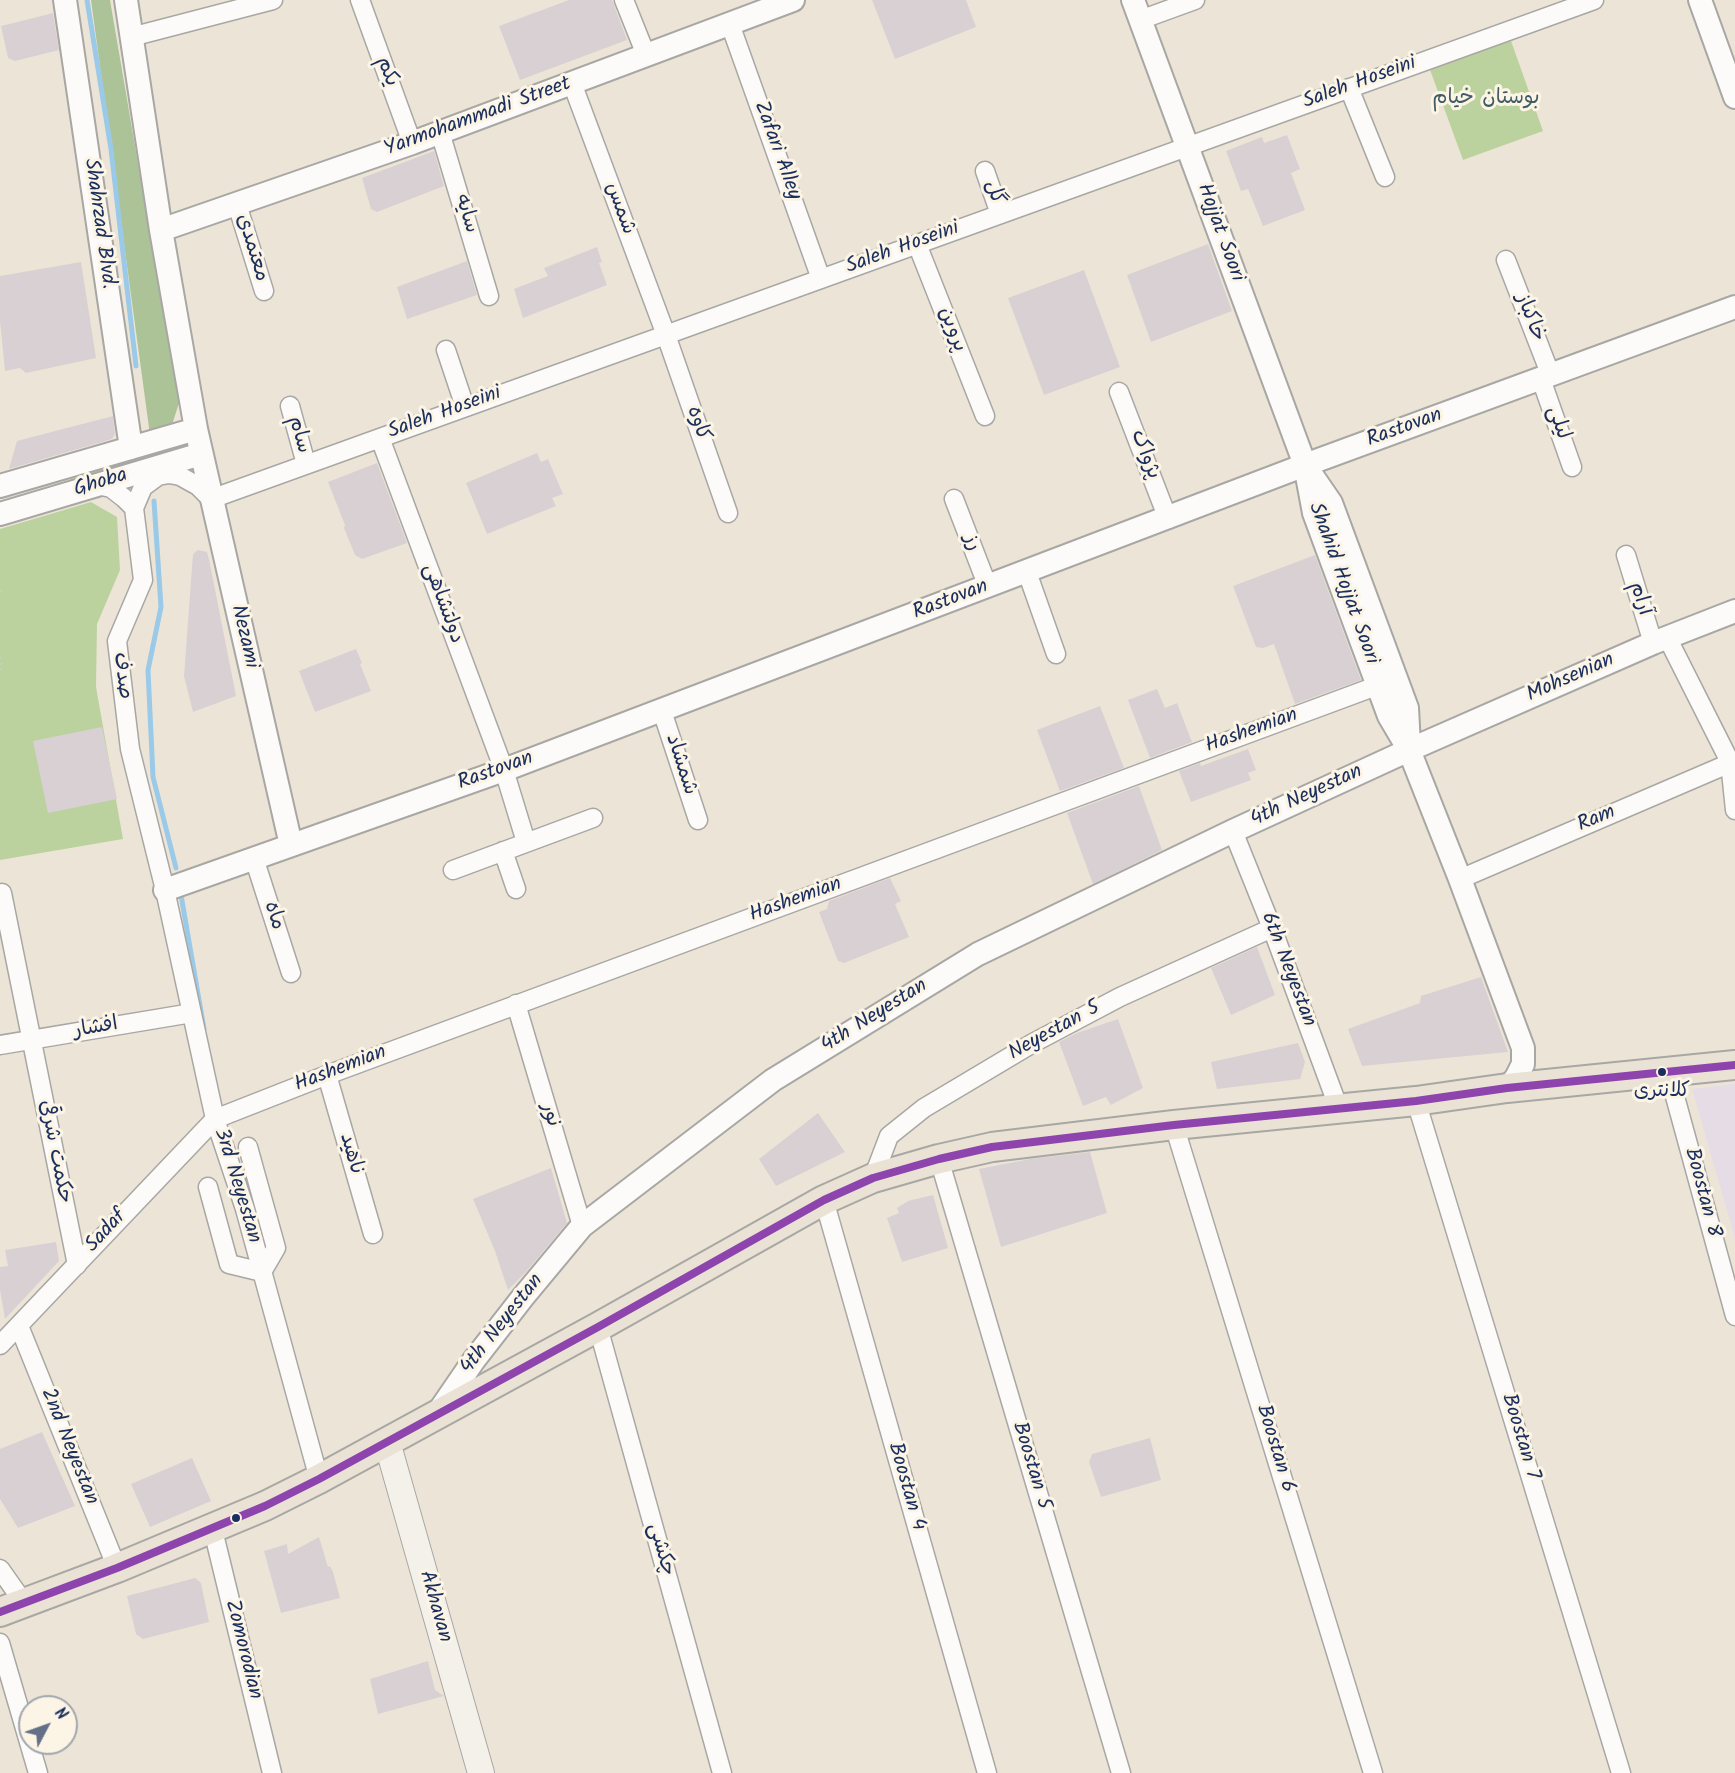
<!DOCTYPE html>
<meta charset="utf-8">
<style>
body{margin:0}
#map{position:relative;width:1735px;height:1773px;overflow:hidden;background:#ece5d7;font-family:Kalam,sans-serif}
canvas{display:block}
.north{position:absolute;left:18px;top:1695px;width:60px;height:60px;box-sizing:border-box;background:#fcf5e5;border:2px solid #a2a6af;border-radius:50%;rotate:49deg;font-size:16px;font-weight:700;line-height:24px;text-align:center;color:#1b2f5e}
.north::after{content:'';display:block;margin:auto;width:21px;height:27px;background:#646f88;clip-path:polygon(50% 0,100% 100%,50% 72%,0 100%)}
</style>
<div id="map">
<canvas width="1735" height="1773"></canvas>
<div class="north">N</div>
</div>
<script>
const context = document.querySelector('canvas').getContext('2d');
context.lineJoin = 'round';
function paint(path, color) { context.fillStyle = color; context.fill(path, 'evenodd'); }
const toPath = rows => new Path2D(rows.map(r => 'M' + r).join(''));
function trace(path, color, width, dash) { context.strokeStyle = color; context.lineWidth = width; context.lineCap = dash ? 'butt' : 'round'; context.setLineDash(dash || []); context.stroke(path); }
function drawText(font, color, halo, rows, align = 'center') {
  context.font = font + ' Kalam,"Playpen Sans Arabic",sans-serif'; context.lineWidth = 6; context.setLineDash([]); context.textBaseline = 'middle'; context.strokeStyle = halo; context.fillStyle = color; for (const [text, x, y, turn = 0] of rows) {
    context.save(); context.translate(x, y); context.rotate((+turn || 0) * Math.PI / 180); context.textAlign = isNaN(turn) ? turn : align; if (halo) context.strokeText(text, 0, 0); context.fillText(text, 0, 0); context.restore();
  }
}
const built = toPath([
 [1735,1084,1735,1239,1692,1089]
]);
const green = toPath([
 [1510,38,1543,131,1463,160,1429,67],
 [91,502,117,517,120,570,97,624,96,687,123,839,0,860,0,529]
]);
const forest = toPath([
 [91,0,110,0,179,403,171,428,150,435]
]);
const stream = toPath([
 [87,0,111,149,136,366],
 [154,501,161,607,148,670,153,777,176,868],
 [181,895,204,1029]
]);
const building = toPath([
 [569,0,612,0,627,40,520,80,499,26],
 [872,0,966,0,976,27,895,59],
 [53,13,59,50,15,61,8,58,1,26],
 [1287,135,1300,169,1291,173,1305,210,1263,226,1248,189,1241,191,1226,151,1262,137,1264,143],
 [434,151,444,186,377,212,371,209,362,178],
 [1208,244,1232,311,1151,342,1127,275],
 [597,247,602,262,599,263,607,285,523,318,514,289,548,276,544,268],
 [467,261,477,295,407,319,397,287],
 [81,262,96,358,26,373,20,368,5,371,0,321,0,276],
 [1084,270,1120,367,1044,395,1008,298],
 [113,416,115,434,112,439,9,469,17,441],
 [537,453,541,462,548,459,563,494,552,498,556,506,487,534,466,483],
 [377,463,407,543,362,559,355,555,344,528,345,525,328,482],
 [198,550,207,552,209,559,236,696,193,712,184,676,193,554],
 [1315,555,1361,680,1295,704,1274,644,1263,648,1256,647,1233,586],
 [356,649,362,663,360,664,371,691,315,712,299,671],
 [1157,689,1165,708,1177,703,1192,742,1150,758,1128,700],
 [1100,706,1124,768,1060,791,1037,730],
 [102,727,117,799,48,813,33,741],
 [1248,749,1256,770,1248,773,1251,780,1191,802,1179,771,1200,763,1201,766],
 [1139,786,1162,850,1093,884,1067,813],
 [890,878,901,901,895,904,909,937,844,963,838,961,819,912,827,909,829,901],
 [1257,947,1275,995,1231,1015,1211,968],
 [1481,977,1508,1052,1362,1066,1348,1029,1420,1003,1421,996],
 [1118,1019,1143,1088,1111,1105,1106,1097,1083,1106,1059,1042,1077,1033],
 [1298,1043,1305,1062,1300,1079,1217,1089,1211,1062],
 [818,1113,845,1152,776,1186,759,1159],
 [1090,1152,1107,1213,1001,1247,979,1169,1030,1159],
 [551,1168,567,1223,525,1273,508,1290,495,1251,473,1199],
 [933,1195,948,1248,902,1262,887,1218,899,1213,897,1208,908,1201],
 [56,1242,59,1261,5,1319,0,1290,0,1267,8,1266,5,1250],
 [42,1432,75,1506,18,1528,0,1499,0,1449],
 [1150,1438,1161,1480,1101,1497,1089,1462,1092,1454],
 [192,1458,211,1501,150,1527,131,1484],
 [319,1537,328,1567,330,1566,333,1572,340,1598,281,1613,264,1551,287,1544,288,1554],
 [195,1578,201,1583,209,1622,143,1639,136,1634,127,1596],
 [428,1661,435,1690,444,1696,378,1714,370,1679]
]);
const path = toPath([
 [0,591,1,592],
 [0,657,2,665,0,670]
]);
const minor = toPath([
 [360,0,412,143],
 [624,0,646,55],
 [1140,20,1195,0],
 [730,24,821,279],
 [131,37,273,0],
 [572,83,666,335,728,513],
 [1349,88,1385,177],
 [440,132,489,296],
 [985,171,1000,214],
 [237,204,264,291],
 [917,244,985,416],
 [1506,260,1551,376],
 [446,350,465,407],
 [1541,379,1572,467],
 [1119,392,1168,519],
 [290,406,306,464],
 [380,438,504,770,526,842],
 [97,485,111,488,124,498,134,508,143,580,117,641,130,749,165,890,215,1119,245,1209,319,1479],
 [954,499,988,587],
 [134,508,143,487,158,476,169,474,180,476,198,486,211,499,1594,0],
 [1626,555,1653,643],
 [1027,572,1056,654],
 [1667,637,1730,762,1735,810],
 [662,711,698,820],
 [1233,831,1272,928,1339,1109],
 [503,851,516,889],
 [254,858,291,973],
 [453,870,593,818],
 [1460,879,1735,761],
 [2,893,77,1265],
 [516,1004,582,1226],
 [0,1045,192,1013],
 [1668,1071,1735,1316],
 [327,1075,373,1234],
 [1416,1101,1621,1773],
 [1174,1125,1373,1773],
 [939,1159,1121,1773],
 [873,1178,889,1136,924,1108,1033,1043,1120,997,1272,928],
 [208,1187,229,1264,262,1272,276,1248,248,1147],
 [824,1200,987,1773],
 [19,1326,117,1568],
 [598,1327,722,1773],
 [0,1345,215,1119,327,1075,1379,685],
 [212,1526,272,1773],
 [0,1569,24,1603],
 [0,1643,38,1773]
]);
const tertiary = toPath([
 [65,0,131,448],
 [126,0,161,230,196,429,291,845],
 [1133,0,1305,465,1314,513,1389,716,1409,750,1460,879,1523,1048,1523,1064,1516,1078,1507,1088],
 [1700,0,1735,97],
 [161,230,412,143,793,0],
 [1309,471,1331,503,1407,708,1409,745],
 [0,486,196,429],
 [0,514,201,454],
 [165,890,504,770,1305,465,1735,307],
 [437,1414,474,1360,523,1297,582,1226,773,1080,978,954,1233,831,1409,750,1653,643,1735,611]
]);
const secondary = toPath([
 [387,1442,481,1773]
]);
const primary = toPath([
 [0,1612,117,1568,265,1506,319,1479,598,1327,824,1200,873,1178,939,1159,992,1147,1174,1125,1416,1101,1507,1088,1735,1065]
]);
const bus1 = toPath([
 [0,1612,117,1568,265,1506,319,1479,598,1327,824,1200,873,1178,939,1159,992,1147,1174,1125,1416,1101,1507,1088,1735,1065]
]);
const markers = [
 [1662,1072,5,"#1b2f5e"],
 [236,1518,5,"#1b2f5e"]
];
const busNames = [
 ["کلانتری",1662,1093]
];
const streetNames = [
 ["یکم",386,72,70],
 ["Saleh Hoseini",1360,84,-20],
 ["Yarmohammadi Street",478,118,-20],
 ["Zafari Alley",776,151,70],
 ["گل",993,193,72],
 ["شمس",619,209,70],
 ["سایه",465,214,73],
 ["Shahrzad Blvd.",98,224,82],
 ["Hojjat Soori",1219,233,70],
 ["معتمدی",251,248,73],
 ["Saleh Hoseini",903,249,-20],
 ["خاکباز",1529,318,69],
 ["پروین",951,330,69],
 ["Saleh Hoseini",445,414,-20],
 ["لیلی",1557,423,71],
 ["کاوه",697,424,71],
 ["Rastovan",1405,429,-20],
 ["سام",298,435,75],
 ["پژواک",1144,455,69],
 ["Ghoba",101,484,-17],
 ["رز",971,543,69],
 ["Shahid Hojjat Soori",1342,584,70],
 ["آرام",1639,599,73],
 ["Rastovan",951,601,-21],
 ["دولتشاهی",442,604,70],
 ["Nezami",243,637,77],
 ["صدف",121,676,83],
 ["Mohsenian",1571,679,-24],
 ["Hashemian",1252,732,-20],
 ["شمشاد",680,765,72],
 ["Rastovan",496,772,-20],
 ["4th Neyestan",1307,797,-25],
 ["Ram",1597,820,-23],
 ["Hashemian",796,901,-20],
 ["ماه",273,916,72],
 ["6th Neyestan",1287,970,69],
 ["4th Neyestan",875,1017,-32],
 ["افشار",96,1029,-10],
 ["Neyestan 5",1055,1032,-29],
 ["Hashemian",341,1070,-21],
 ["نور",549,1115,73],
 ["حکمت شرقی",54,1152,79],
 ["ناهید",350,1154,74],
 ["3rd Neyestan",236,1186,73],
 ["Boostan 8",1701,1193,75],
 ["Sadaf",107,1232,-47],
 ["4th Neyestan",503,1325,-52],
 ["Boostan 7",1519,1437,73],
 ["2nd Neyestan",68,1447,68],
 ["Boostan 6",1274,1449,73],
 ["Boostan 5",1030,1466,73],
 ["Boostan 4",905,1487,74],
 ["چکشی",660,1550,74],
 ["Akhavan",434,1607,74],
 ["Zomorodian",242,1650,76]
];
const parkNames = [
 ["بوستان خیام",1486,99]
];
paint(built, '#e6dce6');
paint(green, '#bcd29e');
paint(forest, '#acc397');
trace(stream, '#9bc9e8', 5);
paint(building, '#d8d0d3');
trace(minor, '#a8a7a4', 21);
trace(tertiary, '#a8a7a4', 26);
trace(secondary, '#a8a7a4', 28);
trace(primary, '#a8a7a4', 32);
trace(path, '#ccc', 3, [1.5, 4.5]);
trace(minor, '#fcfbf9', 18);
trace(tertiary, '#fcfbf9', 22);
trace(secondary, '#f4f1eb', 26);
trace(primary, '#e9e2d5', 28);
trace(bus1, '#8e44ad', 8);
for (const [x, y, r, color] of markers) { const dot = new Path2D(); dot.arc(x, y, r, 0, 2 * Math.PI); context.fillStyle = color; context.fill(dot); trace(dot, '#fcf5e5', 2); }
drawText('20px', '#1b2f5e', '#fcf5e5', busNames);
drawText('21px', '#1b2f5e', '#fcf5e5', streetNames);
drawText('21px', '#405b63', '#fcf5e5', parkNames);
</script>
